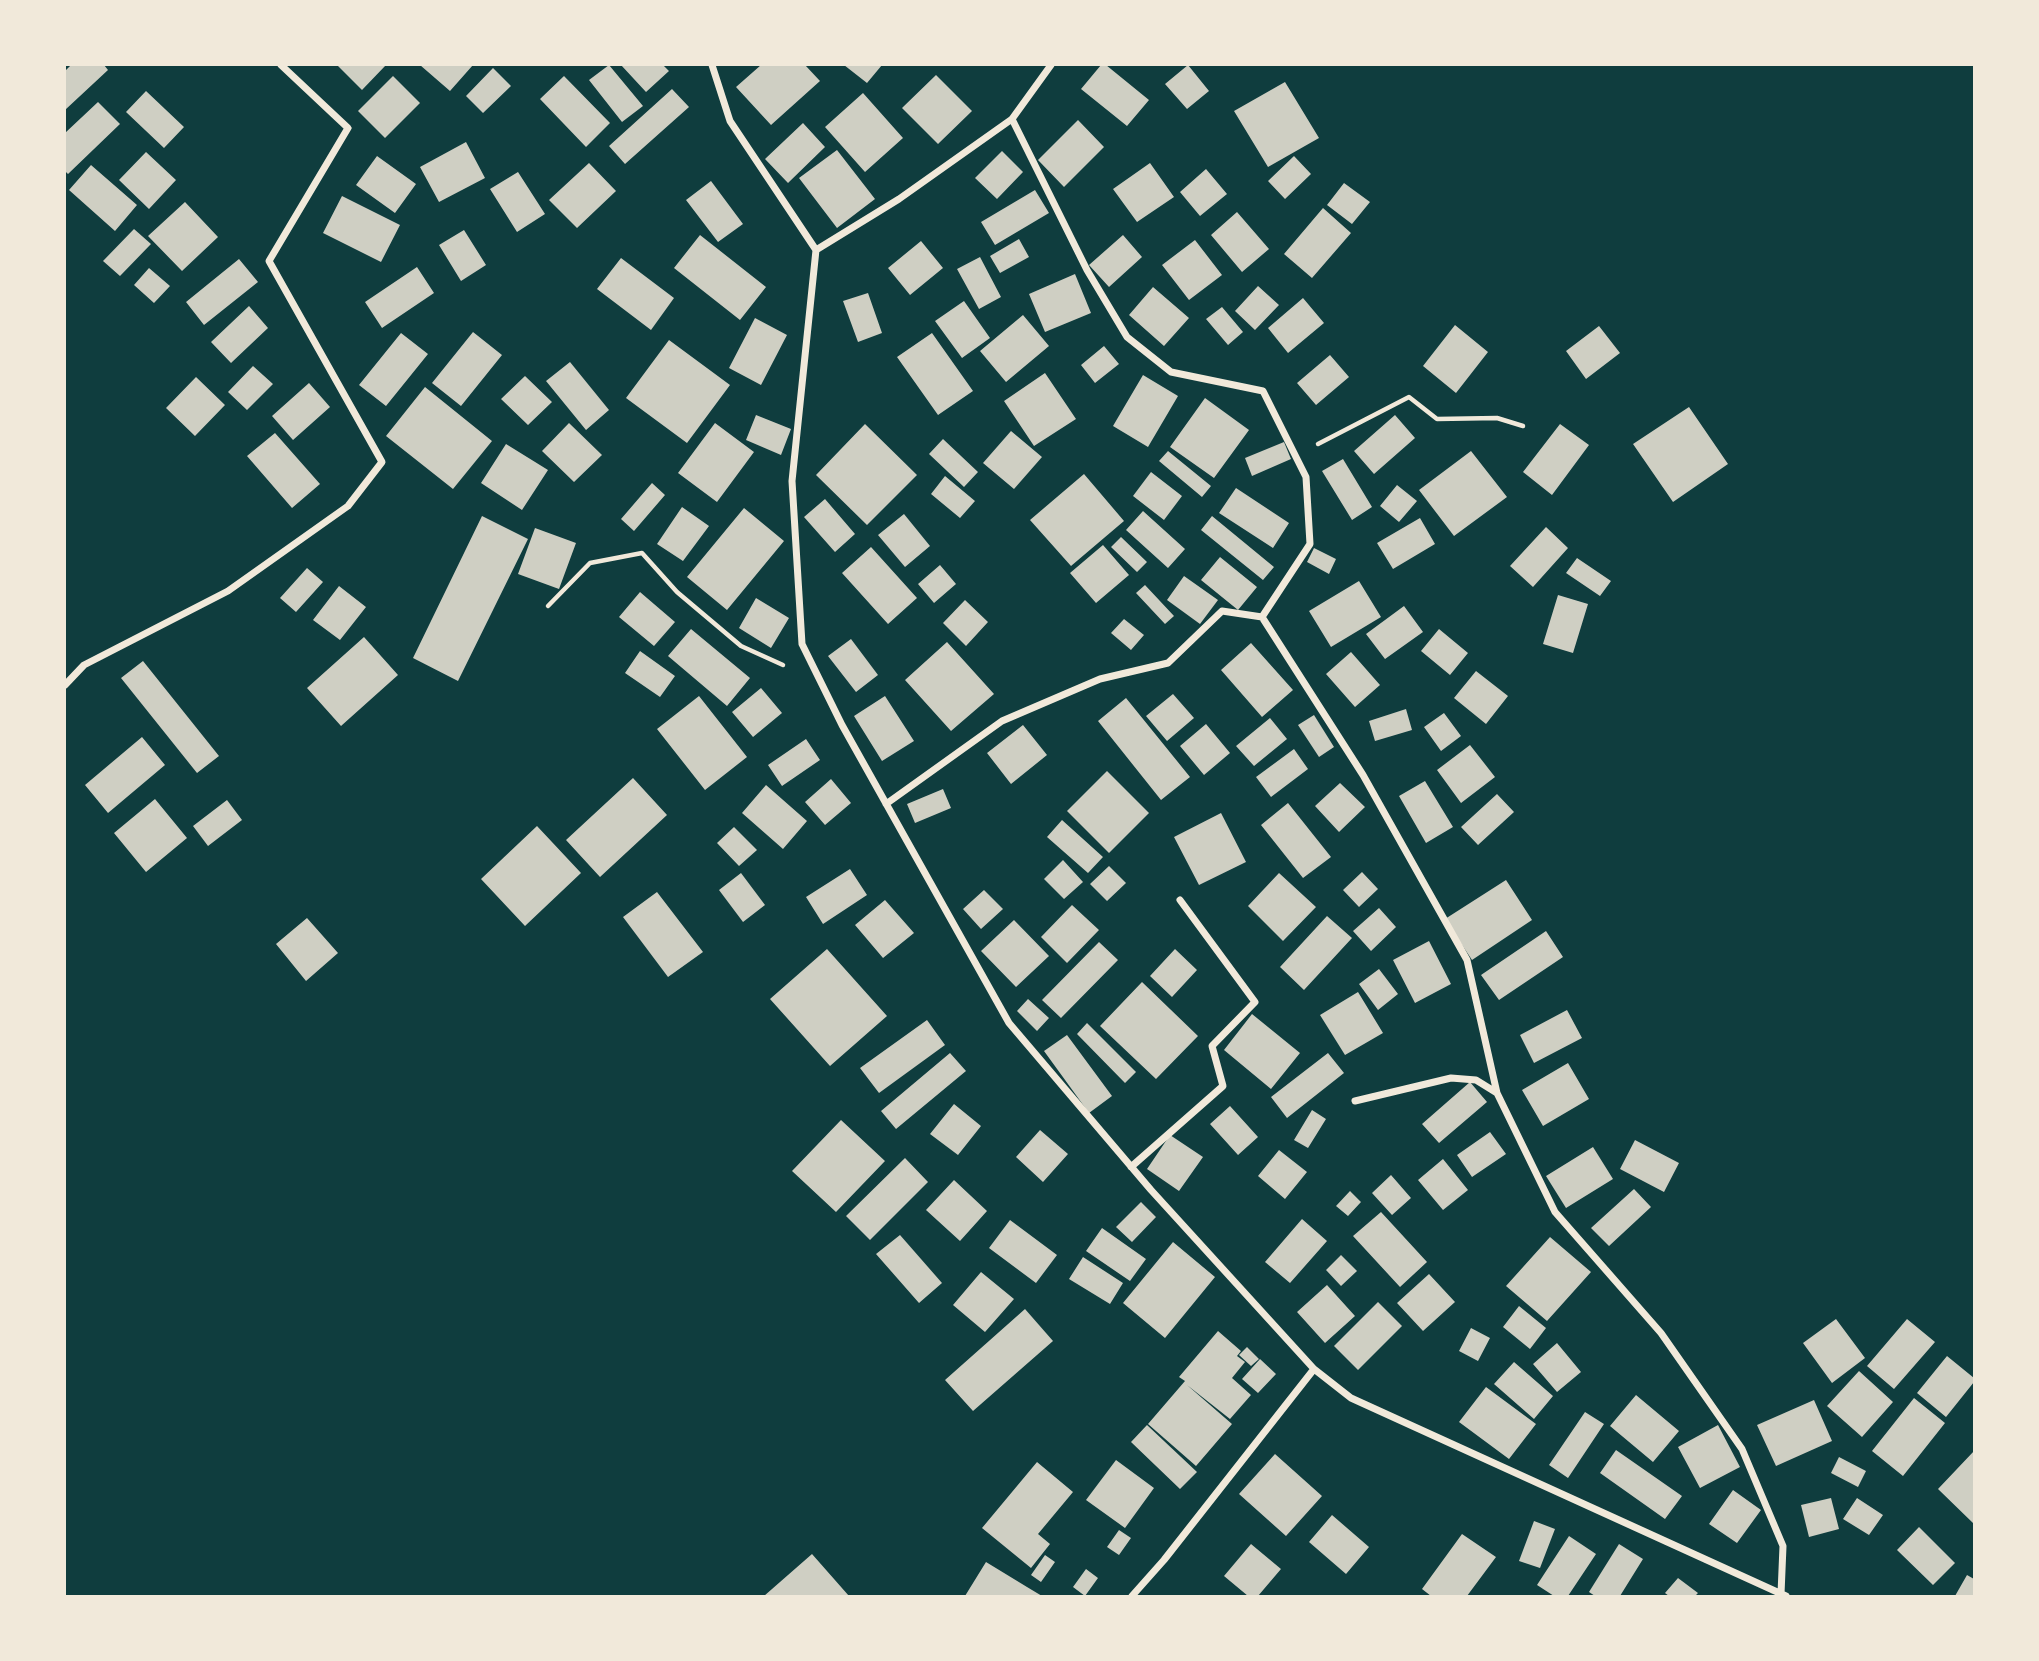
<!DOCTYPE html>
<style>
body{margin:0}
#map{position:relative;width:2039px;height:1661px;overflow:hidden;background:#0f3d3e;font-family:Spectral,serif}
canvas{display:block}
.frame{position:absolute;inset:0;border:66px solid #f1e9da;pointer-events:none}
</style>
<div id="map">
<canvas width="2039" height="1661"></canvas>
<div class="frame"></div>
</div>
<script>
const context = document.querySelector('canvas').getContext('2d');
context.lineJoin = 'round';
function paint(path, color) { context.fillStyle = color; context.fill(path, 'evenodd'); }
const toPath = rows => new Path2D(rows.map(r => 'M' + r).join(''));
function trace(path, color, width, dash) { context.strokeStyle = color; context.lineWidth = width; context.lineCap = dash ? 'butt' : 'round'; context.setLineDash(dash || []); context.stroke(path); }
const building = toPath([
 [71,65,104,65,108,70,65,110,65,71],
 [337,65,386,65,362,90],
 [420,65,473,65,450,91],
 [609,65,643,106,622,122,589,80],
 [621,65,663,65,669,71,646,92],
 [761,65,805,65,820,81,771,125,736,87],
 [844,65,882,65,867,83],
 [1101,65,1106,65,1149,100,1127,126,1081,89],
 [1188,65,1209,91,1187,109,1165,84],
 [493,68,511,86,483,113,466,96],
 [936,75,972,111,938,144,902,108],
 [393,76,420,103,385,138,358,111],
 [564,76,610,123,586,147,540,99],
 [1285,82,1319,138,1268,167,1234,111],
 [672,89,689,107,625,164,609,146],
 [146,91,184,127,164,148,126,112],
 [863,93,903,138,865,172,825,127],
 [98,102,120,124,68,174,65,171,65,133],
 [1078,120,1104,147,1064,187,1038,160],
 [803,123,825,147,788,183,765,159],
 [466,142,485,178,439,202,420,167],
 [837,150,875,199,837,228,799,178],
 [1002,151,1023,172,997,199,975,178],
 [146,152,176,180,149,209,119,180],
 [377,156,416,184,395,213,356,185],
 [1294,156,1311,174,1285,199,1268,181],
 [589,163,616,191,577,228,549,200],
 [1150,163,1174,197,1137,222,1113,189],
 [91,165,137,205,115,231,69,190],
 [1206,169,1227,194,1200,216,1180,192],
 [518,172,545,214,517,232,490,189],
 [711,181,743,224,718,242,686,200],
 [1344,183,1370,202,1352,224,1327,205],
 [1035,190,1049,213,995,245,981,222],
 [342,196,400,225,381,262,323,233],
 [185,202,218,237,182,271,148,236],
 [1323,208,1351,233,1312,278,1284,254],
 [1237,212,1269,249,1242,272,1211,235],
 [134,229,151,244,120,276,103,261],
 [464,230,486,265,461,281,439,245],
 [700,235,766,287,740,320,674,268],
 [1123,235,1142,257,1109,287,1089,265],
 [1019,239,1029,257,1000,273,990,256],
 [1195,240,1222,275,1189,300,1162,265],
 [921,241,943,268,910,295,888,268],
 [980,257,1001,297,979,309,957,269],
 [621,258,674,298,651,330,597,289],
 [239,259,258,282,204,325,186,302],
 [417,267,434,293,382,328,365,302],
 [149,268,170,286,154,303,134,285],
 [1075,274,1091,313,1045,332,1029,294],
 [1258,286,1279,305,1255,330,1235,311],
 [1153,287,1189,318,1164,346,1129,315],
 [868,293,882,333,858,342,843,301],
 [1303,298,1324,323,1288,353,1268,328],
 [964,301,990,338,962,358,935,321],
 [249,306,268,328,231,363,211,342],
 [1222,307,1243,332,1228,345,1206,319],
 [1023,315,1049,346,1006,382,980,351],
 [755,318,787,335,761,385,729,368],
 [1455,325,1488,352,1456,393,1423,366],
 [1599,326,1620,353,1586,379,1566,351],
 [473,332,502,355,461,406,432,383],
 [401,333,428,354,386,406,359,385],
 [932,333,973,391,938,415,897,357],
 [669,340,730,385,687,443,626,398],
 [1104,346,1119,364,1095,383,1081,365],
 [1330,355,1349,377,1316,405,1297,383],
 [570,362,609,410,586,430,546,381],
 [253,366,273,384,247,410,228,392],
 [1045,373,1076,419,1034,446,1004,401],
 [1143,375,1178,396,1148,447,1113,426],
 [525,376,552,402,528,425,501,399],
 [196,377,225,405,195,436,166,408],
 [309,383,330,407,293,440,272,416],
 [425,387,492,441,453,489,386,436],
 [1205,398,1249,430,1214,478,1170,447],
 [1689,407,1728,464,1673,502,1633,444],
 [756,415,791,429,781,455,746,440],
 [1395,415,1415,438,1374,474,1354,451],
 [569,423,602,455,574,482,542,451],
 [715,423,754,452,717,502,678,473],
 [865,424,917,475,867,525,816,475],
 [1560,424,1589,445,1552,495,1523,472],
 [1011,431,1042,457,1014,489,983,463],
 [275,433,320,484,292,508,247,456],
 [943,439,978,472,964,487,929,454],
 [1284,442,1291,459,1252,476,1245,458],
 [506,444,548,470,522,510,481,483],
 [1168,451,1211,486,1202,497,1159,461],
 [1471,451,1507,497,1454,536,1419,490],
 [1343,459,1372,507,1352,520,1322,471],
 [1151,472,1182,496,1164,520,1133,496],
 [1084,474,1124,521,1071,566,1030,520],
 [945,476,975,501,960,518,931,494],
 [652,483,665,495,634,531,621,519],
 [1397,485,1417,501,1399,522,1380,506],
 [1236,488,1289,523,1273,548,1219,513],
 [825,499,855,534,835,552,804,517],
 [682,507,709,526,683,561,657,544],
 [744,508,784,541,727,610,687,577],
 [1143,511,1185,549,1168,568,1126,530],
 [904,514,930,546,905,567,878,535],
 [482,516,528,539,458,681,413,658],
 [1212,516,1274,567,1263,580,1201,530],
 [1420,518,1435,544,1393,569,1377,543],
 [1546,527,1568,548,1533,587,1510,566],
 [535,528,576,543,559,589,518,574],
 [1121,537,1147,562,1137,572,1111,547],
 [1103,545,1129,575,1096,603,1070,573],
 [871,547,917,598,888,624,842,573],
 [1314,548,1336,559,1329,574,1307,562],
 [1220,557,1257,587,1238,610,1201,580],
 [1577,558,1611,581,1600,596,1566,573],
 [940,565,956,584,934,603,918,584],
 [307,568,323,582,296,612,280,598],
 [1184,576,1218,600,1200,624,1167,600],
 [1359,581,1381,617,1331,647,1309,611],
 [1145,585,1174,616,1165,624,1136,593],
 [339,586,366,607,340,640,313,620],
 [640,592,675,622,654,646,619,617],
 [1558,595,1588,604,1573,653,1543,644],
 [756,598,789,618,771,648,739,628],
 [965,600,988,622,966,646,943,623],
 [1404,606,1423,632,1385,659,1366,634],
 [1124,619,1144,635,1131,650,1111,633],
 [691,629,750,678,727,706,668,656],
 [1439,629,1468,653,1450,675,1421,651],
 [364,637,398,675,341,726,307,688],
 [851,639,878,675,856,692,828,656],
 [947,642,994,694,951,731,905,680],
 [1251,643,1293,690,1262,717,1221,670],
 [640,651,675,676,660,697,625,673],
 [1351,652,1380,685,1355,707,1326,674],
 [143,661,219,756,197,773,121,678],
 [1476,671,1508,696,1486,724,1454,698],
 [761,688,782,713,753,737,732,712],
 [1173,694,1194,718,1167,741,1146,716],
 [699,696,747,757,705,790,657,729],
 [885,696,914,741,882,761,854,716],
 [1126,698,1190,777,1161,800,1098,721],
 [1406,709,1412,730,1375,741,1369,721],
 [1444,713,1461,736,1441,751,1424,727],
 [1314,715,1334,747,1319,757,1298,725],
 [1270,718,1287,739,1254,766,1236,746],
 [1206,724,1230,753,1204,775,1180,746],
 [1023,725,1047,755,1011,784,987,753],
 [142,737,165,765,108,813,85,785],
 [806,739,820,760,782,786,768,765],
 [1470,745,1495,777,1461,803,1437,770],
 [1294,749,1308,769,1271,797,1256,777],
 [1107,771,1149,813,1109,853,1067,811],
 [633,778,667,815,600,877,566,840],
 [831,779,851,803,825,825,805,802],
 [1425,781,1453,827,1426,843,1399,796],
 [1340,783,1365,807,1339,832,1315,806],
 [766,785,807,821,783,849,742,813],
 [943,789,951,808,915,823,907,804],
 [1497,794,1514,812,1478,845,1461,827],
 [155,799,187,838,146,872,114,833],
 [227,800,242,820,208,846,193,826],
 [1288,803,1331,857,1303,878,1261,825],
 [1221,813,1246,862,1199,885,1174,837],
 [1062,820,1103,857,1088,873,1047,837],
 [537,826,581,873,525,926,481,879],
 [734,827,757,850,739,866,717,843],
 [1063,860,1083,882,1064,899,1044,879],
 [1109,866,1126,883,1107,901,1090,884],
 [850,869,867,895,823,924,806,897],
 [1362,872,1378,889,1359,907,1343,890],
 [741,873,765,905,743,922,719,890],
 [1279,873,1316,907,1283,941,1248,906],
 [1506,880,1532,920,1472,960,1445,919],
 [984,890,1003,909,981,929,963,909],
 [657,892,703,952,668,977,623,917],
 [885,900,914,933,883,958,855,925],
 [1072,905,1099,930,1067,963,1041,937],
 [1379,908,1396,927,1371,951,1353,931],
 [1327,916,1352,938,1304,990,1280,967],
 [307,918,338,953,306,981,276,944],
 [1014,920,1049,956,1016,987,981,951],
 [1546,931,1563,957,1499,1000,1481,975],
 [1429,941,1451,984,1415,1003,1393,960],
 [1099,942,1118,960,1061,1018,1042,1000],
 [827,949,887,1016,830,1066,770,999],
 [1175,949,1197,970,1172,997,1150,976],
 [1379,969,1398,994,1378,1010,1359,984],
 [1142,982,1198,1036,1156,1079,1100,1026],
 [1358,992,1383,1033,1345,1055,1320,1015],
 [1028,999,1049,1018,1037,1031,1017,1011],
 [1567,1010,1582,1038,1534,1063,1520,1035],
 [1252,1014,1300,1053,1271,1089,1224,1050],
 [927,1020,945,1045,879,1093,860,1068],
 [1087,1023,1136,1072,1125,1083,1077,1034],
 [1067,1035,1112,1096,1089,1113,1044,1051],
 [950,1053,966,1071,896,1129,881,1111],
 [1328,1053,1344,1073,1287,1118,1271,1097],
 [1568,1063,1589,1099,1543,1126,1522,1090],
 [1470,1082,1487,1102,1439,1143,1422,1124],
 [954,1104,981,1126,958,1155,930,1134],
 [1230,1106,1258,1137,1238,1155,1210,1124],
 [1312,1110,1326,1119,1308,1148,1294,1140],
 [841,1120,885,1161,836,1212,792,1171],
 [1040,1130,1068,1154,1043,1182,1016,1157],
 [1490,1132,1506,1154,1472,1177,1457,1155],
 [1170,1135,1203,1157,1179,1191,1147,1169],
 [1635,1140,1679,1163,1664,1192,1620,1169],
 [1593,1147,1613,1179,1566,1208,1546,1176],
 [1279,1150,1307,1172,1285,1199,1258,1176],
 [905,1158,928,1182,870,1240,846,1216],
 [1443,1159,1468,1190,1443,1210,1418,1180],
 [1391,1175,1411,1198,1392,1215,1372,1193],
 [954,1180,987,1211,960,1241,926,1210],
 [1634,1189,1651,1207,1609,1246,1591,1228],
 [1350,1191,1361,1202,1348,1216,1336,1206],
 [1141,1202,1156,1217,1132,1242,1116,1227],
 [1381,1212,1427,1262,1400,1287,1353,1236],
 [1302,1219,1327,1241,1290,1283,1265,1262],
 [1010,1220,1057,1255,1036,1283,989,1248],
 [1102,1228,1146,1259,1130,1281,1086,1251],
 [900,1235,942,1283,919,1303,876,1254],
 [1550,1237,1591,1272,1547,1321,1506,1286],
 [1173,1242,1215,1277,1165,1338,1123,1303],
 [1341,1255,1357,1271,1341,1286,1326,1270],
 [1083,1257,1123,1283,1110,1304,1069,1279],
 [981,1272,1014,1299,985,1332,953,1305],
 [1429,1274,1455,1302,1423,1331,1397,1303],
 [1327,1285,1355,1316,1325,1343,1297,1312],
 [1378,1302,1402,1326,1358,1370,1334,1346],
 [1519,1306,1546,1328,1530,1349,1503,1327],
 [1025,1309,1053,1341,973,1411,945,1380],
 [1836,1319,1865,1358,1832,1383,1803,1343],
 [1907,1319,1935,1342,1894,1389,1867,1366],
 [1471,1328,1490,1338,1478,1361,1459,1351],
 [1218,1331,1241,1351,1237,1356,1245,1362,1232,1378,1251,1395,1230,1419,1187,1385,1232,1424,1196,1466,1148,1424,1185,1381,1179,1377],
 [1557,1343,1581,1372,1557,1392,1533,1364],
 [1247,1347,1259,1359,1251,1366,1239,1355],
 [1947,1356,1974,1378,1974,1382,1946,1417,1917,1393],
 [1260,1359,1276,1374,1258,1393,1242,1379],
 [1514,1362,1553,1396,1534,1419,1494,1384],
 [1859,1371,1893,1402,1862,1437,1827,1406],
 [1486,1387,1536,1424,1509,1459,1459,1422],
 [1636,1395,1679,1431,1653,1462,1610,1426],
 [1914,1398,1945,1423,1903,1476,1872,1451],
 [1814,1400,1832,1441,1776,1466,1757,1425],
 [1585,1412,1604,1424,1568,1478,1549,1465],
 [1147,1425,1197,1472,1180,1489,1131,1442],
 [1718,1425,1740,1467,1700,1488,1678,1447],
 [1616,1450,1682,1496,1665,1519,1600,1473],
 [1974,1451,1974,1524,1938,1489],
 [1275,1454,1322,1496,1286,1536,1239,1494],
 [1839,1457,1866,1471,1858,1487,1831,1473],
 [1116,1460,1154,1488,1125,1528,1086,1500],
 [1037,1462,1073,1492,1038,1534,1050,1544,1031,1568,982,1528],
 [1733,1490,1761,1510,1737,1543,1709,1524],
 [1831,1498,1839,1529,1809,1537,1801,1505],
 [1857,1498,1883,1515,1869,1535,1843,1519],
 [1332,1515,1369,1547,1346,1574,1309,1542],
 [1534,1521,1555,1529,1540,1568,1519,1561],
 [1919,1527,1955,1563,1933,1585,1897,1550],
 [1119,1530,1131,1538,1119,1555,1107,1547],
 [1462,1534,1496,1557,1467,1596,1431,1596,1422,1589],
 [1569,1536,1596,1554,1568,1596,1554,1596,1537,1585],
 [1251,1544,1281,1569,1258,1596,1248,1596,1224,1576],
 [1619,1544,1643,1559,1620,1596,1595,1596,1589,1592],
 [812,1554,849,1596,764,1596],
 [1045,1555,1055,1562,1041,1582,1031,1575],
 [986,1562,1027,1587,1042,1596,965,1596],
 [1086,1569,1098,1578,1085,1596,1073,1587],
 [1967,1575,1974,1579,1974,1596,1955,1596],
 [1678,1578,1698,1593,1695,1596,1669,1596,1665,1593]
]);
const path = toPath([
 [1318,444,1409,397,1437,419,1497,418,1523,426],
 [548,606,590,563,642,553,677,592,741,646,783,665]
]);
const minor = toPath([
 [712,65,730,121,816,250,792,481,802,644,842,725,1009,1023,1151,1190,1314,1369,1351,1398,1786,1596],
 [1012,119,1087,270,1127,337,1171,372,1263,391,1306,477,1310,544,1262,617,1363,775,1467,960,1497,1093,1476,1080,1451,1078,1355,1101],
 [816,250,899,199,1012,119,1051,65],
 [65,685,84,665,228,591,348,506,382,462,269,261,348,128,281,65],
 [886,804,1002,721,1100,679,1168,663,1222,611,1262,617],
 [1497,1093,1555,1212,1661,1333,1742,1449,1783,1546,1781,1594],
 [1131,1167,1223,1086,1212,1046,1255,1002,1180,900],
 [1132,1596,1164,1560,1314,1369]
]);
paint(building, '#cfcfc3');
trace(path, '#f1e9da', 4.5);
trace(minor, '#f1e9da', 7);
</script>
